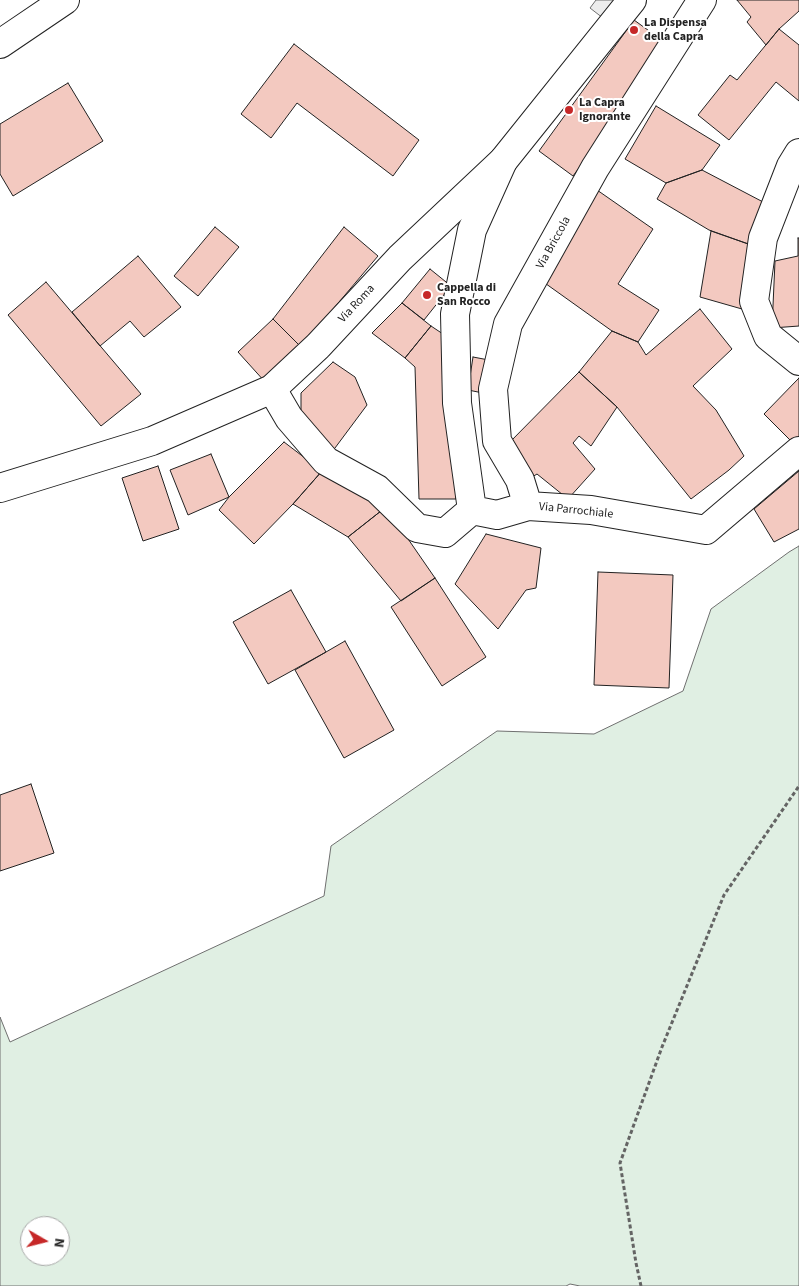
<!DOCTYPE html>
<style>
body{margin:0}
#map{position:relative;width:799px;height:1286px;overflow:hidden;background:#fff;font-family:"Source Sans 3",sans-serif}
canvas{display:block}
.north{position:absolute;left:20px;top:1216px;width:50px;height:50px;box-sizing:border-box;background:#fff;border:1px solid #a7a7a7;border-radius:50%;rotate:98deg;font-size:14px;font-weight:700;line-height:20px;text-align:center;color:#222}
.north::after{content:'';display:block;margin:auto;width:18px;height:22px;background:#c62828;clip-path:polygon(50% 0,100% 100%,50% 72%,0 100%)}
</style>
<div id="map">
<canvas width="799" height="1286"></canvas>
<div class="north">N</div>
</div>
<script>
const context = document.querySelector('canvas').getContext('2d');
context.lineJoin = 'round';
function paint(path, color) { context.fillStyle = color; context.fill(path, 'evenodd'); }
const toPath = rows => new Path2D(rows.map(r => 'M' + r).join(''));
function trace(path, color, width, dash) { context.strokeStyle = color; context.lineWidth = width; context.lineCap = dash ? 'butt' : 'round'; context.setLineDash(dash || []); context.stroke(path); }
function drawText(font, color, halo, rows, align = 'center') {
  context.font = font + ' "Source Sans 3",sans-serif'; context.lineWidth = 4; context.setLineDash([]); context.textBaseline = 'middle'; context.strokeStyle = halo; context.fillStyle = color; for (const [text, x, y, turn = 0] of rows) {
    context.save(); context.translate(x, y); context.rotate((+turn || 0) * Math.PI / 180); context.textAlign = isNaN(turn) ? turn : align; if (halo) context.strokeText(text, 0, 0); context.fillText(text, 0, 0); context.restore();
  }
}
const green = toPath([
 [799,546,799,1286,580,1286,570,1284,566,1286,0,1286,0,1017,10,1042,324,896,331,846,497,731,594,734,683,691,711,609,789,552,799,546],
 [30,1226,60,1226,60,1256,30,1256,30,1226]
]);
const parking = toPath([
 [596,0,632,0,612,25,590,8,596,0]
]);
const building = toPath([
 [737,0,799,0,799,11,779,29,766,45,747,22,751,17,737,0],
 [634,20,670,46,573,176,539,151,634,20],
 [779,29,799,45,799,101,776,82,729,140,698,115,730,75,737,80,779,29],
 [294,44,419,140,393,176,297,103,271,138,241,114,294,44],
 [68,83,103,141,13,196,0,174,0,124,68,83],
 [656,106,720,145,702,170,666,183,625,159,656,106],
 [702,170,765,203,754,246,709,230,657,199,666,183,702,170],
 [597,190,653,229,618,284,659,310,638,342,612,331,542,281,597,190],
 [215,227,239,247,198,296,174,276,215,227],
 [344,227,378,256,301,347,273,319,344,227],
 [711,231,754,246,742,309,700,297,711,231],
 [798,238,799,238,799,326,772,328,775,261,798,256,798,238],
 [138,256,181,307,144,337,130,321,100,346,72,312,138,256],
 [430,269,451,286,424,320,402,303,430,269],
 [46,282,141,394,101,426,8,315,46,282],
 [402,303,431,326,405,358,372,333,402,303],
 [700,309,732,349,693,386,716,410,744,456,729,470,691,499,617,407,579,372,612,331,638,342,646,355,700,309],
 [273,319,301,347,266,383,238,352,273,319],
 [431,326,449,338,456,499,419,499,415,367,405,358,431,326],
 [473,357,494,361,488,394,468,390,473,357],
 [333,362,355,377,367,405,332,452,301,422,301,393,333,362],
 [579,372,617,407,591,446,579,436,573,443,595,469,568,499,537,474,529,479,508,444,579,372],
 [799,378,799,444,797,447,764,414,799,378],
 [284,442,322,471,293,504,254,544,219,510,229,497,284,442],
 [211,454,229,497,188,515,170,470,211,454],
 [158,466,179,529,143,541,122,478,158,466],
 [322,471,386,507,348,537,293,504,322,471],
 [799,471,799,529,774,542,754,509,799,471],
 [386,507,435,578,401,601,348,537,386,507],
 [486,534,541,548,536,588,526,590,498,629,455,584,486,534],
 [598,572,673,575,669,688,594,685,598,572],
 [435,578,486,657,442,686,391,607,435,578],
 [291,590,326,652,268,684,233,622,291,590],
 [345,641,394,730,344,758,295,670,345,641],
 [31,784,54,853,0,871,0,795,31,784]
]);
const path = toPath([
 [641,1286,636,1263,620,1163,662,1047,724,895,799,786]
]);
const street = toPath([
 [0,44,65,0],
 [799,153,791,166,763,238,754,301,768,336,799,361],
 [272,389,289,418,326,461,377,489,417,528,445,533,472,510,497,515,528,506,591,510,706,530,799,451],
 [528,506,520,480,497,441,493,389,508,324,595,168,702,0],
 [472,510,457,403,455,314,472,230,503,161]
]);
const secondary = toPath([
 [0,488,152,441,272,389,318,346,400,258,503,161,632,0]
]);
const markers = [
 [634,30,5,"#c62828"],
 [569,110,5,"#c62828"],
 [427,295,5,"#c62828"]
];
const poiNames = [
 ["La Dispensa",644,23],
 ["della Capra",644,37],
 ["La Capra",579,103],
 ["Ignorante",579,117],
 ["Cappella di",437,288],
 ["San Rocco",437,302]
];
const streetNames = [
 ["Via Briccola",554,243,-61],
 ["Via Roma",357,304,-47],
 ["Via Parrochiale",576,511,6]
];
paint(green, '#e0efe3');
trace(green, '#6f6f6f', 1);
paint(parking, '#ededed');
trace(parking, '#6f6f6f', 1);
paint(building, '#f3c9c0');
trace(building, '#222', 1);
trace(street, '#222', 30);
trace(secondary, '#222', 30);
trace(path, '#646464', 3, [4, 2.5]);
trace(street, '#fff', 28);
trace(secondary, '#fff', 28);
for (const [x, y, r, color] of markers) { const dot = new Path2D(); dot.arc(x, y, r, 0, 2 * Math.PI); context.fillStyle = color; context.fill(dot); trace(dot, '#fff', 2); }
drawText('bold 12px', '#222', '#fff', poiNames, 'left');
drawText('12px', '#222', '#fff', streetNames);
</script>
